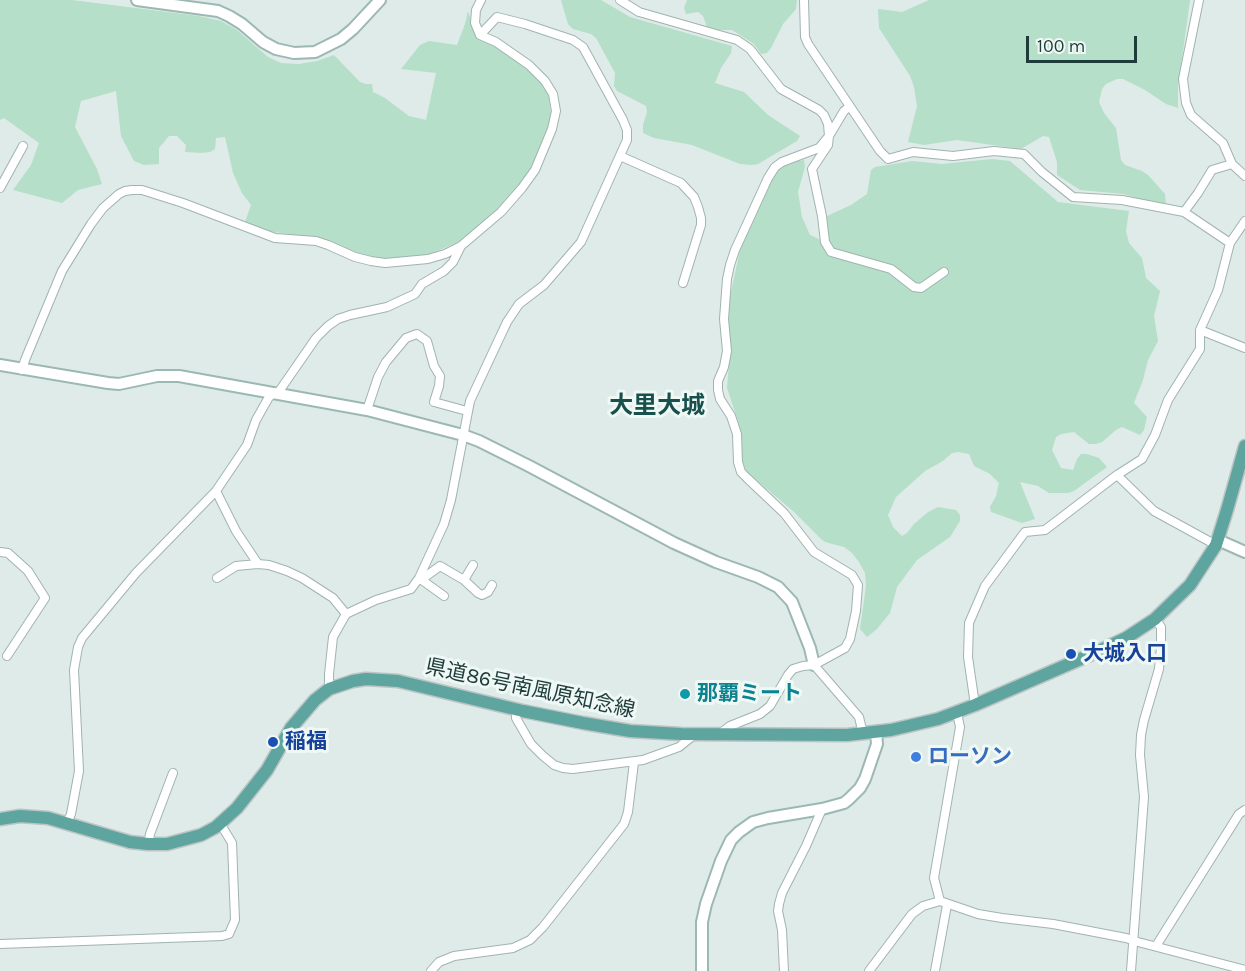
<!DOCTYPE html>
<meta charset="utf-8">
<style>
body{margin:0}
#map{position:relative;width:1245px;height:971px;overflow:hidden;background:#deebe8;font-family:Karla,sans-serif}
canvas{display:block}
.scale{position:absolute;left:1026px;top:36px;width:111px;height:27px;box-sizing:border-box;border:3px solid #1e3d3a;border-top:0;padding-left:8px;font-size:18px;line-height:21px;white-space:nowrap;color:#1e3d3a;-webkit-text-stroke:4px #eff8f5;paint-order:stroke}
</style>
<div id="map">
<canvas width="1245" height="971"></canvas>
<div class="scale">100 m</div>
</div>
<script>
const context = document.querySelector('canvas').getContext('2d');
context.lineJoin = 'round';
function paint(path, color) { context.fillStyle = color; context.fill(path, 'evenodd'); }
const toPath = rows => new Path2D(rows.map(r => 'M' + r).join(''));
function trace(path, color, width, dash) { context.strokeStyle = color; context.lineWidth = width; context.lineCap = dash ? 'butt' : 'round'; context.setLineDash(dash || []); context.stroke(path); }
function drawText(font, color, halo, rows, align = 'center') {
  context.font = font + ' Karla,"Noto Sans JP",sans-serif'; context.lineWidth = 6; context.setLineDash([]); context.textBaseline = 'middle'; context.strokeStyle = halo; context.fillStyle = color; for (const [text, x, y, turn = 0] of rows) {
    context.save(); context.translate(x, y); context.rotate((+turn || 0) * Math.PI / 180); context.textAlign = isNaN(turn) ? turn : align; if (halo) context.strokeText(text, 0, 0); context.fillText(text, 0, 0); context.restore();
  }
}
const green = toPath([
 [0,0,72,0,199,16,221,21,237,30,268,57,281,63,299,64,317,61,334,55,360,82,366,84,372,84,373,92,385,98,409,116,426,120,436,73,401,69,420,45,429,41,457,45,465,24,468,11,477,39,497,47,523,65,539,78,548,90,551,116,547,131,533,167,501,207,460,241,428,255,390,259,363,255,322,239,267,231,245,222,251,205,242,193,233,173,225,137,216,138,215,149,210,152,201,153,185,152,186,145,177,136,169,136,159,148,159,164,144,165,134,161,121,136,116,91,81,101,75,127,97,169,102,184,78,190,62,203,13,190,31,165,39,143,4,118,0,120],
 [561,0,601,0,630,17,732,46,731,53,721,68,715,83,744,92,768,115,800,136,797,141,758,164,752,165,740,164,692,145,654,138,643,133,643,125,647,112,646,106,617,91,614,86,615,73,596,38,591,34,573,29,568,24],
 [687,0,797,0,796,9,783,24,771,48,767,53,761,54,754,44,732,30,712,30,707,27,703,16,698,12,686,14,684,8],
 [929,0,1190,0,1178,87,1178,108,1166,104,1145,90,1123,79,1117,79,1106,84,1102,89,1099,102,1104,113,1116,128,1121,160,1125,165,1142,171,1148,175,1165,194,1166,206,1123,194,1080,190,1057,175,1057,162,1049,137,1043,136,1021,149,957,140,924,145,908,142,917,106,914,87,910,76,879,28,878,9,902,12],
 [992,159,1010,161,1058,202,1129,211,1126,231,1129,243,1142,258,1146,278,1160,291,1154,316,1158,341,1148,360,1143,380,1134,403,1147,417,1144,430,1140,435,1122,427,1116,430,1102,442,1096,444,1089,444,1074,432,1061,434,1056,437,1052,450,1061,468,1073,470,1077,459,1081,454,1087,454,1099,458,1107,467,1074,491,1068,493,1049,493,1038,486,1020,482,1035,519,1022,523,991,512,990,507,996,496,999,483,990,474,974,466,969,454,958,452,952,453,943,461,925,471,896,497,888,515,893,527,902,536,907,533,914,524,928,512,938,507,956,510,960,515,960,521,950,537,917,560,897,587,890,613,877,629,867,637,860,629,866,586,865,573,859,562,851,552,844,547,825,542,821,539,794,512,747,472,742,461,739,424,727,388,730,350,727,311,743,236,777,168,789,162,804,160,805,167,798,192,802,217,810,235,821,240,825,234,827,216,851,205,867,194,871,170,875,167,912,161,942,164]
]);
const street = toPath([
 [620,0,639,12,737,40,750,49,781,89,819,110,824,115,828,124,829,136,828,145,812,169,822,216,825,242,831,252,891,269,914,287,921,288,944,272],
 [804,0,805,37,808,44,880,151,888,159,913,152,953,156,994,151,1024,154,1042,172,1073,197,1122,200,1184,212,1230,243],
 [1199,0,1183,79,1186,103,1191,115,1223,143,1232,164,1245,176],
 [620,156,681,183,694,197,698,207,701,218,701,225,683,283],
 [0,188,23,146],
 [1184,212,1198,193,1212,170,1232,164],
 [1200,330,1245,348],
 [22,370,25,360,62,271,91,224,103,208,119,194,125,191,132,190,142,190,183,203,275,238,316,241,328,245,355,257,371,261,385,263,428,259,445,254,461,246,501,212,522,188,535,170,552,129,556,111,553,94,545,81,529,65,496,42,480,35,475,23,476,10,481,0],
 [367,410,378,377,386,362,406,338,417,334,427,341,434,366,440,376,439,386,434,402,467,411],
 [1117,475,1154,511,1216,545],
 [216,491,236,531,258,564,269,565,287,571,302,578,333,598,346,614],
 [0,552,8,553,28,571,45,598,7,656],
 [217,578,236,566,258,564],
 [419,578,444,596],
 [421,580,440,566,464,580,478,593,482,595,488,592,492,585],
 [464,580,473,565],
 [814,665,859,717,863,734],
 [329,689,329,674,333,637,346,614,376,600,411,589,419,578,444,524,451,500,470,401,499,339,507,322,519,304,544,285,581,242,627,140,627,130,623,120,583,47,573,40,525,24,497,17,480,35],
 [975,705,968,657,969,623,985,586,1025,532,1045,530,1117,475,1142,459,1155,435,1168,400,1200,349,1200,330,1218,290,1230,243,1245,221],
 [516,709,516,718,531,744,542,755,554,765,563,768,573,769,643,760,679,747,694,735],
 [721,733,730,726,760,714,770,706,788,675,793,669,803,666,814,665,845,648,850,639,856,611,858,585,852,575,814,552,784,513,747,478,741,472,738,462,737,434,731,416,720,399,718,390,718,381,724,367,727,351,724,319,727,279,730,265,735,250,768,178,775,167,782,162,819,148,829,136,844,111,849,107],
 [67,823,71,814,79,771,74,670,78,647,82,638,136,573,216,491,247,445,256,420,269,397,280,390,316,338,328,326,338,319,350,315,387,307,415,294,422,284,444,271,453,262,461,246],
 [148,844,150,834,173,773],
 [940,901,934,878,960,727,957,713],
 [0,944,222,936,229,934,235,920,232,843,220,823],
 [1156,946,1239,814,1245,810],
 [431,971,439,962,454,956,513,948,530,940,543,927,624,824,628,812,634,762],
 [784,971,782,930,778,911,779,904,782,893,806,846,822,809],
 [869,971,912,914,923,906,940,901,978,914,1002,918,1053,924,1126,938,1138,942,1245,970],
 [935,971,947,905],
 [1131,971,1144,797,1140,755,1141,735,1144,720,1159,669,1161,648,1161,627,1155,619]
]);
const secondary = toPath([
 [137,0,218,11,229,16,242,24,263,42,276,49,294,53,315,52,341,39,353,29,380,0],
 [0,365,108,383,119,384,157,376,179,376,367,410,463,435,479,441,529,466,674,543,716,562,758,577,778,587,792,602,810,648,814,665],
 [1218,540,1245,552],
 [702,971,702,922,706,904,721,861,731,840,739,832,753,822,768,818,822,809,844,803,849,799,860,788,865,779,877,744,876,732]
]);
const primary = toPath([
 [0,819,20,816,48,818,130,842,148,844,167,844,201,835,216,827,237,808,267,770,291,728,315,700,329,689,353,681,366,679,398,681,523,711,583,723,630,731,681,734,847,735,891,730,938,719,975,705,1099,651,1126,638,1155,619,1190,585,1216,545,1227,510,1245,446]
]);
const markers = [
 [1071,654,6,"#1a4fb4"],
 [685,694,6,"#0f9aa8"],
 [273,742,6,"#1a4fb4"],
 [916,757,6,"#3f7fe0"]
];
const transitNames = [
 ["大城入口",1083,654],
 ["稲福",285,742]
];
const streetNames = [
 ["県道86号南風原知念線",530,689,12]
];
const cultureNames = [
 ["那覇ミート",697,694]
];
const shopNames = [
 ["ローソン",928,757]
];
const quarterNames = [
 ["大里大城",657,406]
];
paint(green, '#b5dfc8');
trace(street, '#a1b3b0', 10);
trace(secondary, '#9cb8b3', 14);
trace(primary, '#bcc5c4', 15);
trace(street, '#fff', 8);
trace(secondary, '#fff', 10);
trace(primary, '#5ea5a0', 12);
for (const [x, y, r, color] of markers) { const dot = new Path2D(); dot.arc(x, y, r, 0, 2 * Math.PI); context.fillStyle = color; context.fill(dot); trace(dot, '#eff8f5', 2); }
drawText('bold 21px', '#164399', '#eff8f5', transitNames, 'left');
drawText('21px', '#1e3d3a', '#eff8f5', streetNames);
drawText('bold 21px', '#0d838f', '#eff8f5', cultureNames, 'left');
drawText('bold 21px', '#366cbe', '#eff8f5', shopNames, 'left');
drawText('bold 24px', '#18504c', '#eff8f5', quarterNames);
</script>
